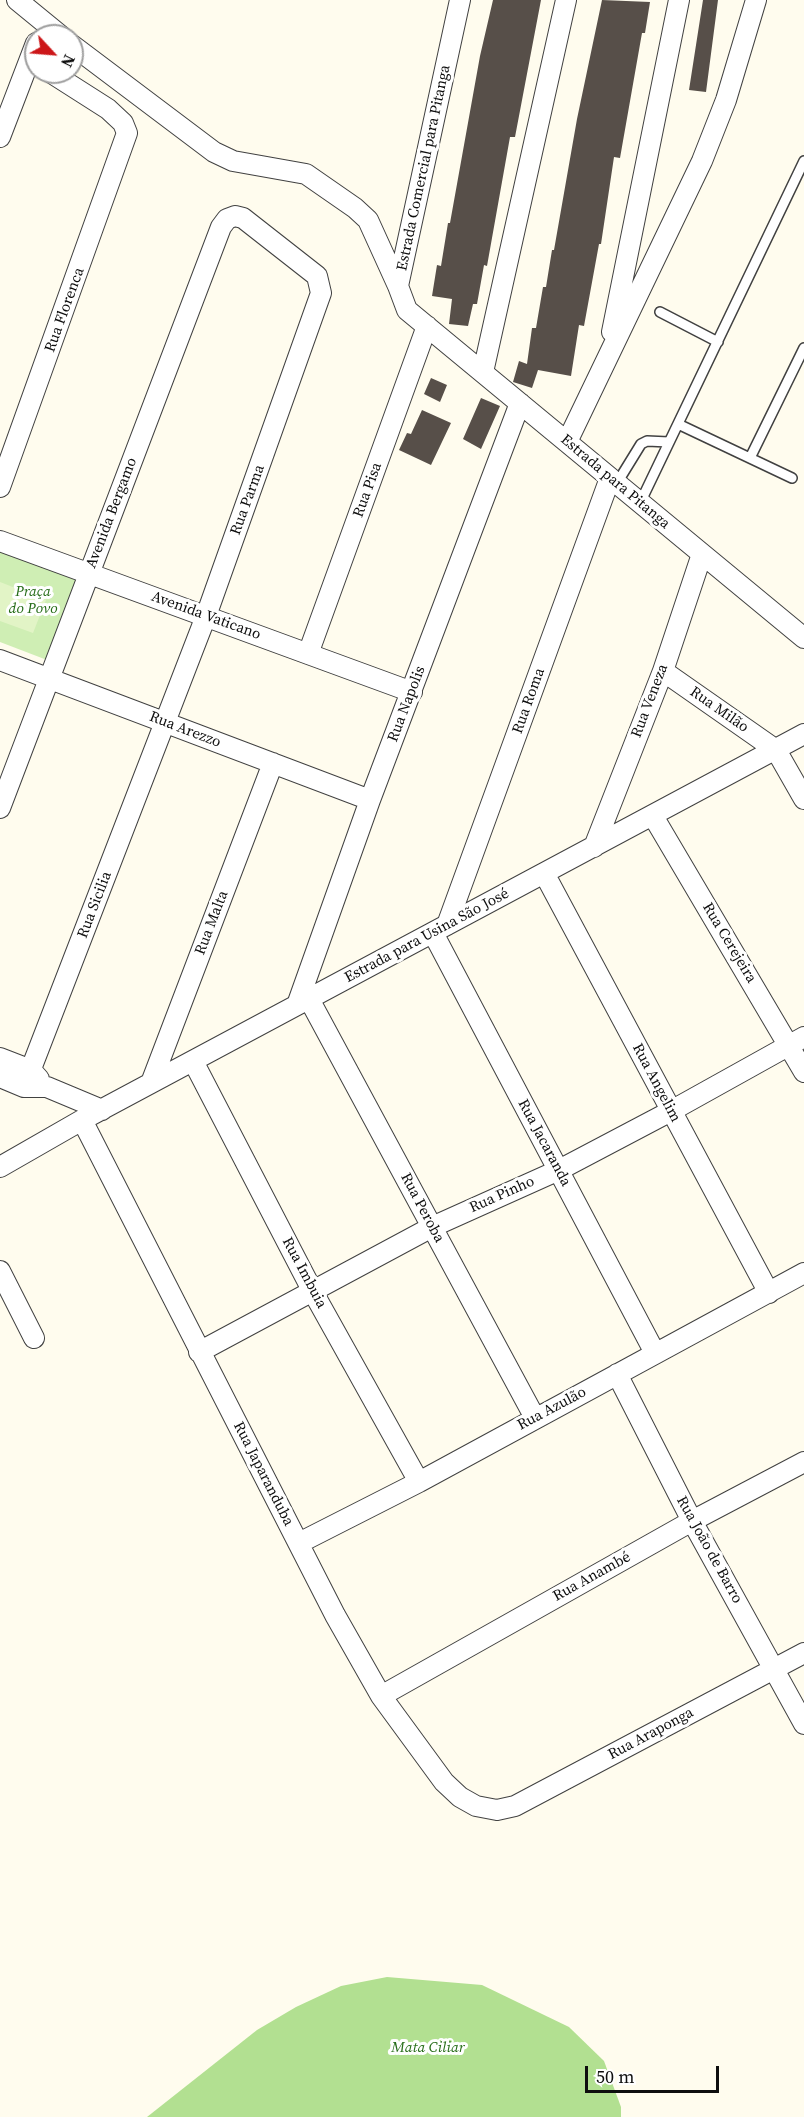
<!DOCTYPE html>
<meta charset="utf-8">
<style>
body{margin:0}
#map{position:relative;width:804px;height:2117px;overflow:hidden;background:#fffcee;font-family:"Source Serif 4",serif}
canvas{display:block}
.north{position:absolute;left:24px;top:24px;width:60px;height:60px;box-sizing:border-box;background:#fff;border:2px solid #9f9f9f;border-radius:50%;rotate:116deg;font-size:16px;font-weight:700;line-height:24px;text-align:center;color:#0e0e0e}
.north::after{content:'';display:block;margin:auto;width:21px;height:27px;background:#cc1719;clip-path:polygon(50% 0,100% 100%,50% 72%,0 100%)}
.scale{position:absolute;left:585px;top:2066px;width:134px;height:27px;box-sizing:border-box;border:3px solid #0e0e0e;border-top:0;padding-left:8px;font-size:18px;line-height:21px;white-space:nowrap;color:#0e0e0e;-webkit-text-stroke:4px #fff;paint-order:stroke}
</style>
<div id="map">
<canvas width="804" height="2117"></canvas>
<div class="north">N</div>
<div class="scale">50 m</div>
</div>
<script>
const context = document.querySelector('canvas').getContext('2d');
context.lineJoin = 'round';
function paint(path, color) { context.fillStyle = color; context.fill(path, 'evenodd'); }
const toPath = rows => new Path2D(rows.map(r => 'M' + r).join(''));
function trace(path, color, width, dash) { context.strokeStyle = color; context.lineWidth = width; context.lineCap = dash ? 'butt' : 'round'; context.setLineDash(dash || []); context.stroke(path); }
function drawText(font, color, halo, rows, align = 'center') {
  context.font = font + ' "Source Serif 4",serif'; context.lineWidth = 6; context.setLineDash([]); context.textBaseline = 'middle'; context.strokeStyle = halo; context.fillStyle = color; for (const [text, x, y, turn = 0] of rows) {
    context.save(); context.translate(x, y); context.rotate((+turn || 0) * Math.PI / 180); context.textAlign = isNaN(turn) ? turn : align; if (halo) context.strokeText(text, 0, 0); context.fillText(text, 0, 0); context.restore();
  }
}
const green = toPath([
 [0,551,76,580,47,660,0,642]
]);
const forest = toPath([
 [387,1977,482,1985,569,2027,604,2061,621,2107,621,2117,147,2117,257,2030,296,2007,341,1986]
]);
const pitch = toPath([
 [0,582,46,600,33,633,0,621]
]);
const building = toPath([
 [493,0,541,0,515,137,510,137,487,266,484,265,477,304,473,304,468,326,449,324,452,299,432,296,437,265,441,266,448,223,450,223,480,56],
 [602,0,650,2,645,33,642,33,620,158,614,157,601,244,599,244,584,326,579,325,571,376,538,370,532,388,513,382,519,361,527,364,532,328,536,328,543,287,546,287,552,250,554,250,577,119],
 [703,0,718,0,706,92,689,90],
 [431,378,447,385,440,402,424,394],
 [481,398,500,406,481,449,463,439],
 [422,410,451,423,431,465,399,450,407,433,411,434]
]);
const lane = toPath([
 [660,312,718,342],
 [678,424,792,478],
 [750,458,804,348],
 [617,483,641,444,647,441,669,442],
 [640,503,804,161]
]);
const street = toPath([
 [17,0,61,36],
 [460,0,398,286,407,310,804,638],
 [72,45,214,152,233,161,306,174,355,208,368,220,398,286],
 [0,137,36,43],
 [612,332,679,0],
 [483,372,566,0],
 [567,442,702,161,726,100,756,0],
 [0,487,127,133,123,123,108,109,50,72],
 [0,541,412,692],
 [308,654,427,326],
 [0,660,370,800],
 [663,671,776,750,804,799],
 [804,734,82,1120,335,1615,381,1696,444,1782,460,1797,476,1806,497,1810,515,1806,804,1653],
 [0,808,221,227,227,219,235,216,243,218,317,276,321,293,206,616,24,1087],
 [653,816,804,1072],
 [594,847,663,671,702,554],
 [544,873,769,1293],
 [447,925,610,478],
 [433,933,655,1353],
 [309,999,535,1418],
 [297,1005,370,800,520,403],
 [0,1058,31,1070,39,1079],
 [193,1061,313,1292,419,1482],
 [0,1077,24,1087,47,1087,102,1110],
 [151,1083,273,763],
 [0,1167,82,1120],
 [0,1271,34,1338],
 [199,1352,432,1227,559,1170,671,1111,804,1037],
 [617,1374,692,1521,804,1724],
 [299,1543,419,1482,804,1273],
 [381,1696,692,1521,804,1462]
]);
const streetNames = [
 ["Estrada Comercial para Pitanga",424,168,-78],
 ["Rua Florenca",65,310,-70],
 ["Estrada para Pitanga",615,482,40],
 ["Rua Pisa",368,490,-70],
 ["Rua Parma",248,500,-70],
 ["Avenida Bergamo",112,513,-69],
 ["Avenida Vaticano",206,616,20],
 ["Rua Roma",529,701,-70],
 ["Rua Veneza",650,701,-69],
 ["Rua Napolis",407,704,-69],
 ["Rua Milão",719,710,35],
 ["Rua Arezzo",185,730,21],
 ["Rua Sicilia",95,905,-69],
 ["Rua Malta",212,923,-69],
 ["Estrada para Usina São José",427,936,-28],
 ["Rua Cerejeira",729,943,59],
 ["Rua Angelim",656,1083,62],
 ["Rua Jacaranda",544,1143,62],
 ["Rua Pinho",502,1195,-24],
 ["Rua Peroba",422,1208,62],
 ["Rua Imbuia",304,1273,62],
 ["Rua Azulão",552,1409,-28],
 ["Rua Japaranduba",263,1474,63],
 ["Rua João de Barro",709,1550,61],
 ["Rua Anambé",592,1577,-29],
 ["Rua Araponga",651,1734,-28]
];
const parkNames = [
 ["Praça",33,592],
 ["do Povo",33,609],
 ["Mata Ciliar",428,2048]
];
paint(green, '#cfeeb4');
paint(forest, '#b2e091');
paint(pitch, '#e2f4c6');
paint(building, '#574f49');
trace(lane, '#414141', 12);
trace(street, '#414141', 22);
trace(lane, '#fff', 9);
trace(street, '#fff', 20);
drawText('15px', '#0e0e0e', '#fff', streetNames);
drawText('italic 15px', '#256c17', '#fff', parkNames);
</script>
